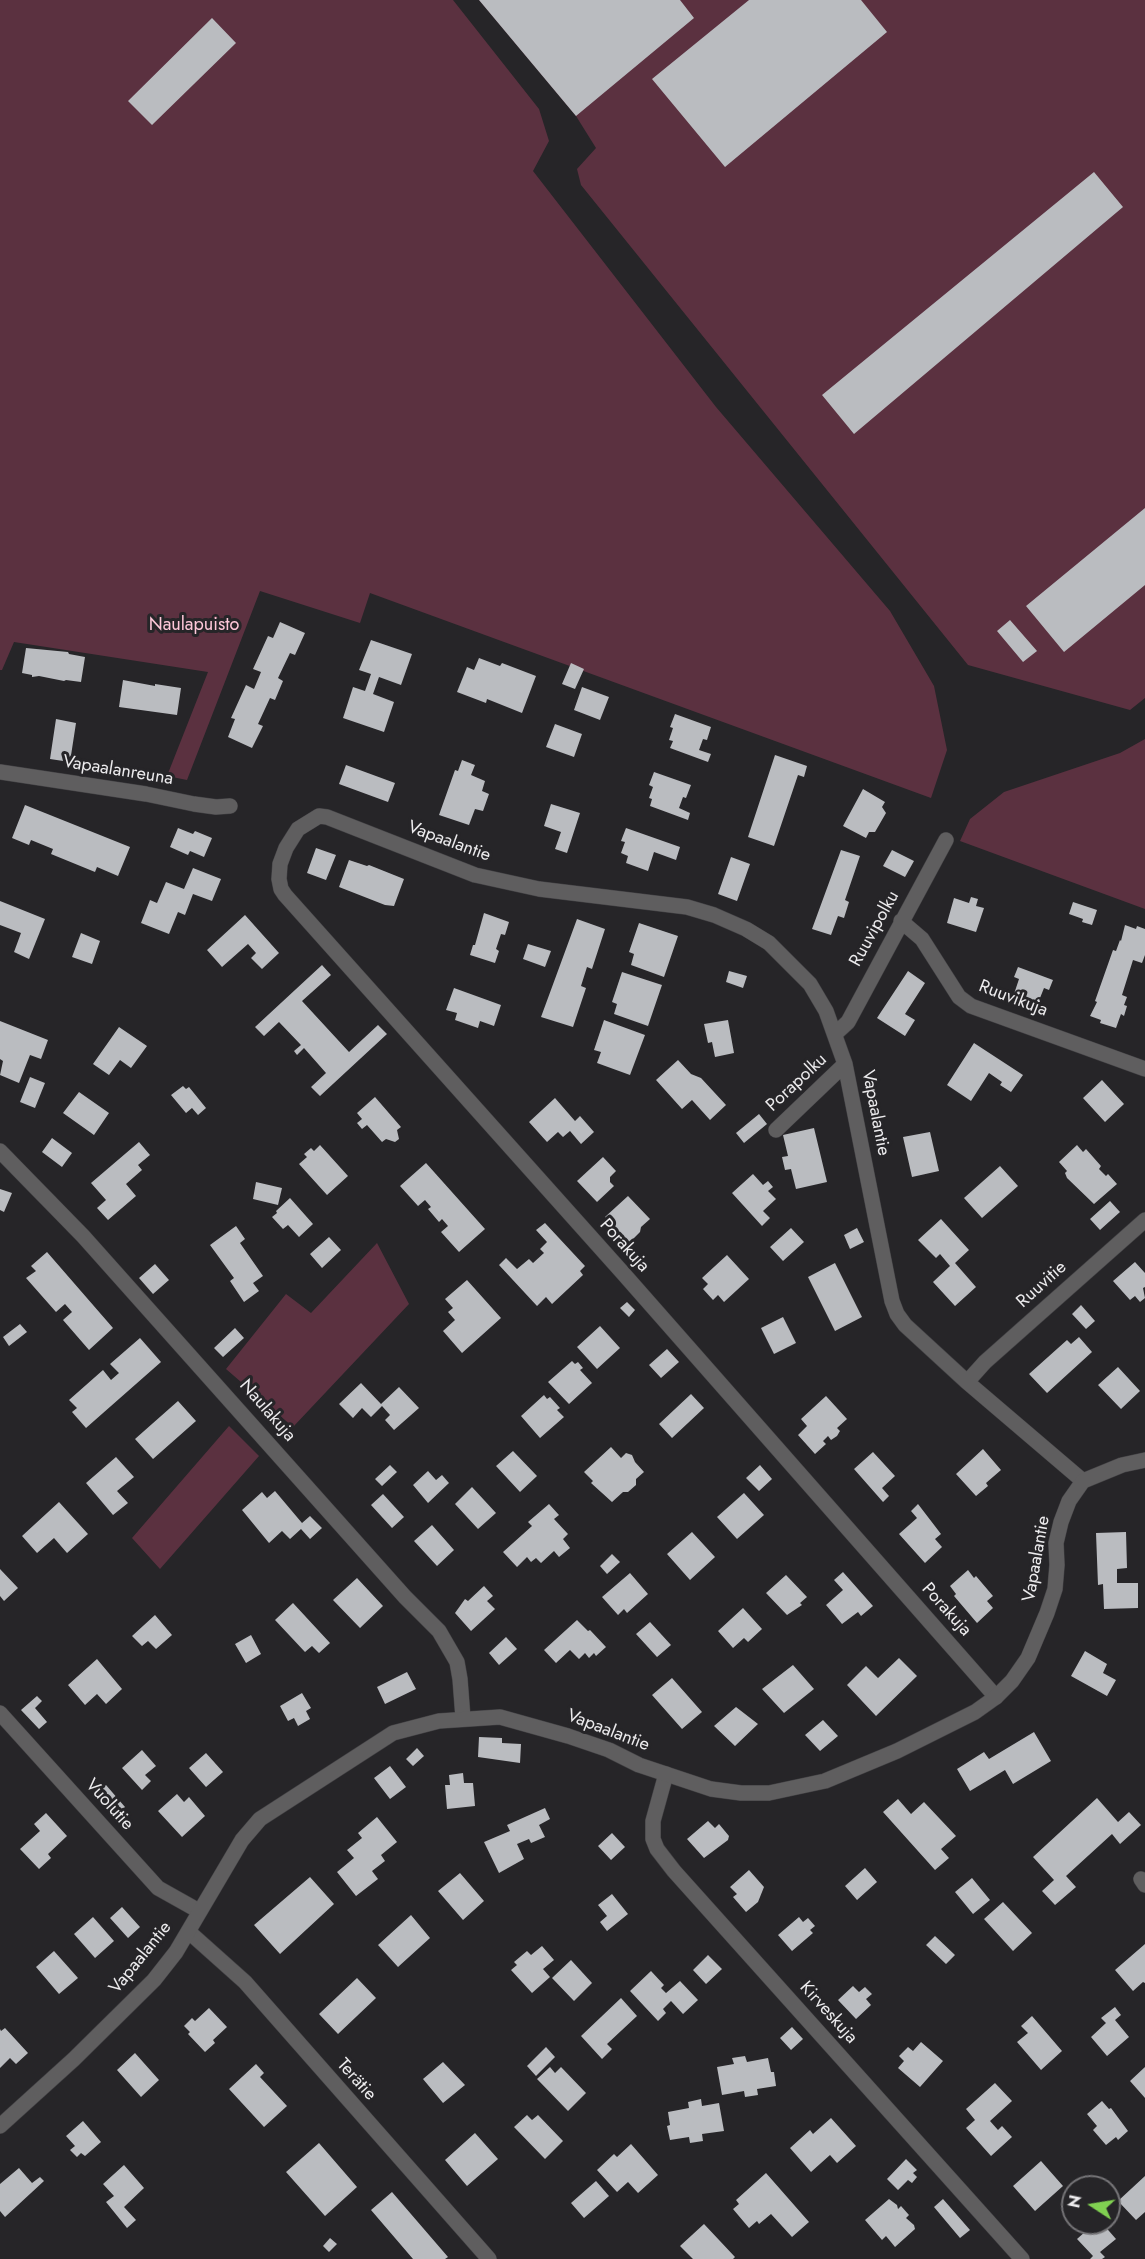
<!DOCTYPE html>
<meta charset="utf-8">
<style>
body{margin:0}
#map{position:relative;width:1145px;height:2259px;overflow:hidden;background:#262528;font-family:Jost,sans-serif}
canvas{display:block}
.north{position:absolute;left:1061px;top:2175px;width:60px;height:60px;box-sizing:border-box;background:#262528;border:2px solid #757477;border-radius:50%;rotate:282deg;font-size:16px;font-weight:700;line-height:24px;text-align:center;color:#ecebed}
.north::after{content:'';display:block;margin:auto;width:21px;height:27px;background:#80d051;clip-path:polygon(50% 0,100% 100%,50% 72%,0 100%)}
</style>
<div id="map">
<canvas width="1145" height="2259"></canvas>
<div class="north">N</div>
</div>
<script>
const context = document.querySelector('canvas').getContext('2d');
context.lineJoin = 'round';
function paint(path, color) { context.fillStyle = color; context.fill(path, 'evenodd'); }
const toPath = rows => new Path2D(rows.map(r => 'M' + r).join(''));
function trace(path, color, width, dash) { context.strokeStyle = color; context.lineWidth = width; context.lineCap = dash ? 'butt' : 'round'; context.setLineDash(dash || []); context.stroke(path); }
function drawText(font, color, halo, rows, align = 'center') {
  context.font = font + ' Jost,sans-serif'; context.lineWidth = 6; context.setLineDash([]); context.textBaseline = 'middle'; context.strokeStyle = halo; context.fillStyle = color; for (const [text, x, y, turn = 0] of rows) {
    context.save(); context.translate(x, y); context.rotate((+turn || 0) * Math.PI / 180); context.textAlign = isNaN(turn) ? turn : align; if (halo) context.strokeText(text, 0, 0); context.fillText(text, 0, 0); context.restore();
  }
}
const green = toPath([
 [0,0,453,0,539,109,549,141,533,171,716,407,890,611,934,686,947,750,931,798,370,593,360,623,260,591,187,780,167,776,208,672,14,642,2,670,0,670],
 [479,0,1145,0,1145,698,1130,710,968,665,581,185,577,169,596,148,576,116],
 [1145,739,1145,909,960,841,970,819,1004,792,1120,753],
 [377,1243,409,1304,293,1427,226,1369,286,1294,311,1313],
 [229,1426,259,1456,160,1569,132,1538]
]);
const building = toPath([
 [479,0,680,0,694,18,576,116],
 [749,0,861,0,887,32,725,167,652,79],
 [212,18,236,43,152,125,128,101],
 [1094,172,1123,207,854,434,822,395],
 [1145,508,1145,585,1064,652,1026,606],
 [1010,620,1037,651,1023,662,997,631],
 [280,622,305,633,295,655,290,653,278,678,283,681,275,700,270,698,258,724,263,726,252,748,228,737,235,719,231,718,246,685,254,689,261,672,253,669,268,636,273,638],
 [371,640,412,654,401,685,379,677,373,694,394,702,384,732,343,718,353,687,365,691,371,674,359,670],
 [26,648,68,652,69,654,85,657,81,682,66,680,64,681,39,676,32,677,32,675,22,673],
 [479,658,500,666,502,663,536,676,522,713,487,699,486,703,457,692,467,667,474,670],
 [571,663,584,669,575,689,562,684],
 [123,680,155,686,155,684,181,688,177,715,119,707],
 [582,687,609,697,600,720,574,710],
 [675,714,711,727,707,740,703,739,699,750,711,754,708,762,670,748,673,741,669,740,673,728,670,727],
 [56,719,76,723,70,762,50,759],
 [555,724,582,734,574,757,546,747],
 [775,755,807,766,804,777,798,775,774,846,748,837],
 [462,760,475,765,471,775,485,781,482,791,489,794,483,811,475,809,469,825,439,815,455,770,458,771],
 [346,765,395,783,388,802,339,784],
 [654,772,691,785,686,798,683,797,679,808,690,813,688,820,650,806,652,799,649,798,653,787,649,785],
 [863,789,885,802,882,807,886,813,875,832,869,832,866,838,843,826],
 [551,804,580,813,567,853,555,849,561,832,544,826],
 [25,805,130,847,118,876,97,867,95,872,51,854,53,849,31,840,29,845,12,838],
 [178,828,193,834,195,831,212,838,204,857,190,851,188,855,170,847],
 [626,828,680,847,676,860,654,852,648,871,626,863,628,856,621,853,625,842,621,841],
 [316,848,336,855,326,880,307,873],
 [841,850,860,856,845,900,849,902,844,918,838,916,831,935,812,929],
 [892,850,914,861,905,877,883,866],
 [731,857,750,864,737,901,718,894],
 [349,860,367,866,369,865,404,879,394,906,385,905,339,887],
 [193,868,221,879,212,901,193,894,185,915,178,912,169,934,141,923,150,900,157,903,166,882,184,889],
 [971,897,978,899,976,906,984,908,976,932,947,923,954,898,969,903],
 [0,901,45,919,29,959,14,952,21,933,0,925],
 [1073,902,1097,910,1092,925,1082,922,1083,919,1069,914],
 [484,913,509,922,505,935,501,934,496,949,499,951,495,963,470,955,473,945,475,945],
 [245,915,279,953,262,969,251,958,256,953,248,944,222,967,207,950],
 [577,919,605,929,592,969,587,967,581,986,586,988,573,1027,541,1017],
 [639,923,678,936,664,977,631,965,634,954,629,952],
 [1125,925,1136,929,1137,926,1145,929,1145,955,1142,963,1133,960,1122,995,1127,997,1124,1005,1127,1006,1124,1016,1121,1014,1116,1028,1100,1023,1101,1020,1090,1016,1097,1002,1095,1001,1113,950,1116,951,1120,940,1121,941],
 [81,933,100,941,92,964,72,957],
 [528,944,551,951,545,967,523,959],
 [322,965,331,975,302,1001,349,1052,378,1025,387,1034,320,1096,311,1087,326,1073,304,1048,297,1055,294,1051,301,1045,279,1022,264,1036,255,1027],
 [1018,967,1053,980,1049,990,1044,988,1038,1003,1014,994,1019,979,1014,977],
 [729,971,747,976,743,988,726,982],
 [908,971,925,983,905,1014,915,1020,905,1036,877,1018],
 [622,972,662,985,648,1026,614,1014,617,1004,612,1002],
 [454,988,501,1005,494,1026,480,1021,478,1028,455,1020,457,1013,446,1010],
 [604,1020,645,1035,630,1075,597,1063,601,1052,594,1050],
 [728,1020,734,1053,715,1057,712,1042,708,1043,704,1024],
 [0,1021,48,1040,41,1059,30,1055,19,1083,0,1075,3,1061,0,1059],
 [119,1027,147,1046,131,1068,120,1060,109,1075,93,1064],
 [974,1043,1023,1075,1011,1092,1000,1085,1002,1082,989,1073,971,1101,947,1085],
 [678,1060,691,1074,701,1078,726,1105,710,1120,692,1100,682,1109,656,1080],
 [30,1077,45,1083,35,1108,20,1102],
 [1102,1080,1124,1104,1105,1122,1083,1098],
 [183,1086,186,1089,189,1087,206,1108,198,1115,192,1108,186,1113,171,1095],
 [79,1092,109,1113,94,1135,63,1113],
 [375,1097,401,1127,397,1130,399,1139,395,1142,386,1139,382,1142,367,1125,362,1129,357,1123,362,1119,357,1113],
 [555,1098,575,1121,580,1116,594,1132,581,1144,570,1131,563,1137,558,1132,547,1142,529,1122],
 [759,1114,767,1124,744,1143,736,1133],
 [814,1128,827,1182,796,1189,791,1169,785,1170,782,1157,788,1156,783,1135],
 [930,1132,939,1171,912,1177,903,1137],
 [52,1138,72,1153,62,1167,42,1152],
 [139,1142,150,1155,138,1165,142,1170,126,1184,136,1196,108,1220,97,1208,106,1200,91,1183],
 [320,1145,348,1176,327,1195,299,1164,307,1157,304,1154,311,1148,314,1151],
 [1077,1145,1083,1152,1086,1149,1101,1166,1099,1169,1106,1176,1108,1174,1117,1184,1094,1204,1067,1178,1065,1173,1067,1171,1059,1162],
 [603,1157,616,1171,610,1177,610,1182,614,1186,597,1202,577,1181],
 [426,1163,485,1229,459,1252,441,1232,448,1226,442,1219,439,1222,428,1209,431,1207,425,1200,418,1206,400,1186],
 [1000,1166,1018,1186,982,1218,964,1198],
 [753,1174,763,1185,768,1181,773,1187,768,1191,776,1199,763,1211,770,1218,762,1226,732,1193],
 [256,1182,282,1188,278,1205,253,1199],
 [0,1189,12,1193,4,1212,0,1210],
 [628,1196,650,1219,641,1227,640,1232,629,1243,605,1217],
 [290,1198,313,1224,299,1237,288,1225,283,1229,272,1217,277,1213,276,1211],
 [1110,1201,1120,1212,1100,1230,1090,1219],
 [941,1219,969,1250,955,1263,976,1287,955,1306,933,1282,950,1266,940,1254,936,1258,918,1240],
 [545,1223,585,1266,580,1271,583,1275,552,1304,546,1297,537,1306,499,1265,506,1258,517,1269,529,1259,533,1263,544,1253,540,1249,547,1242,536,1230],
 [236,1226,245,1239,240,1243,263,1276,253,1283,259,1291,244,1302,230,1281,234,1278,210,1245],
 [791,1228,804,1242,783,1261,770,1247],
 [857,1228,864,1242,850,1249,844,1235],
 [329,1237,341,1250,322,1268,310,1254],
 [47,1252,113,1328,89,1350,63,1320,72,1312,65,1304,56,1312,26,1278,36,1271,31,1266],
 [727,1255,749,1279,724,1302,718,1295,713,1300,703,1289,708,1284,702,1278],
 [1135,1262,1145,1273,1145,1287,1143,1288,1145,1298,1140,1302,1135,1296,1130,1300,1113,1281],
 [835,1263,862,1317,835,1331,808,1277],
 [155,1264,169,1280,153,1294,139,1278],
 [467,1280,501,1318,462,1353,443,1331,455,1320,448,1312,453,1308,445,1299],
 [627,1302,635,1310,629,1317,620,1308],
 [1081,1305,1095,1321,1086,1329,1072,1314],
 [783,1317,796,1343,774,1354,761,1328],
 [20,1324,27,1332,9,1346,3,1337],
 [600,1326,620,1348,597,1369,577,1347],
 [235,1328,244,1338,223,1357,214,1348],
 [1079,1337,1092,1352,1047,1393,1029,1374,1067,1340,1071,1344],
 [140,1338,161,1362,86,1428,72,1412,77,1408,69,1400,103,1370,111,1380,119,1373,110,1364],
 [667,1349,679,1362,661,1378,649,1365],
 [572,1361,575,1364,578,1362,583,1368,580,1370,592,1383,569,1404,548,1382],
 [1118,1367,1140,1391,1121,1409,1098,1385],
 [361,1383,381,1404,399,1387,419,1408,394,1430,385,1420,390,1415,382,1406,371,1417,362,1408,353,1418,339,1404],
 [691,1394,704,1408,672,1438,659,1424],
 [544,1395,547,1399,550,1397,560,1408,557,1410,564,1417,540,1438,521,1416],
 [826,1396,847,1419,837,1428,840,1431,837,1436,831,1440,828,1436,823,1441,826,1444,815,1454,798,1435,807,1426,801,1419],
 [178,1401,196,1421,153,1459,135,1439],
 [611,1447,621,1458,626,1453,632,1455,635,1462,644,1472,636,1479,636,1485,628,1492,623,1492,612,1502,591,1483,593,1481,584,1472],
 [983,1449,1001,1470,986,1483,988,1486,976,1496,956,1474],
 [513,1451,537,1476,520,1492,496,1466],
 [873,1452,895,1476,882,1488,889,1496,883,1502,854,1469],
 [116,1457,134,1477,117,1491,128,1503,113,1515,86,1483],
 [390,1465,397,1472,382,1486,375,1479],
 [760,1465,772,1479,759,1491,746,1478],
 [428,1471,436,1480,442,1475,449,1483,428,1503,413,1485],
 [472,1487,496,1513,478,1529,455,1504],
 [275,1491,302,1523,310,1516,322,1528,310,1539,301,1529,290,1539,282,1531,269,1543,242,1510,262,1492,267,1498],
 [744,1493,764,1515,737,1539,717,1517],
 [383,1494,404,1517,392,1528,371,1505],
 [59,1502,88,1534,67,1553,54,1538,37,1553,22,1536],
 [549,1504,559,1515,554,1519,568,1534,563,1539,570,1548,559,1557,554,1551,541,1563,536,1558,531,1562,527,1557,517,1567,503,1552,532,1526,528,1522],
 [918,1504,941,1534,935,1539,942,1547,925,1563,899,1534,917,1518,911,1511],
 [432,1525,454,1550,437,1566,414,1541],
 [692,1532,715,1557,690,1580,667,1554],
 [1126,1532,1127,1568,1117,1569,1117,1583,1138,1583,1138,1608,1104,1609,1103,1584,1098,1585,1096,1533],
 [612,1554,620,1562,607,1574,600,1566],
 [0,1569,18,1588,4,1601,0,1596],
 [968,1570,974,1578,976,1576,993,1596,987,1601,993,1608,977,1623,954,1596,956,1594,950,1586],
 [843,1572,873,1606,861,1616,858,1612,842,1624,826,1605,843,1590,834,1580],
 [630,1573,648,1594,627,1613,624,1609,618,1615,602,1597],
 [786,1575,807,1597,800,1603,802,1605,787,1615,766,1593],
 [357,1578,383,1606,360,1628,333,1600],
 [484,1586,493,1596,487,1601,495,1609,471,1631,455,1613,465,1599,468,1601],
 [293,1603,330,1643,319,1653,312,1646,305,1652,275,1620],
 [743,1608,762,1629,748,1642,744,1638,733,1648,718,1631],
 [155,1615,172,1635,156,1649,148,1641,142,1646,132,1636],
 [577,1620,588,1631,590,1630,606,1647,596,1656,594,1653,589,1658,585,1653,579,1659,570,1650,556,1663,544,1650],
 [650,1622,671,1645,657,1657,636,1634],
 [251,1635,261,1654,246,1663,235,1644],
 [506,1637,517,1649,499,1665,489,1653],
 [1085,1651,1107,1664,1103,1673,1116,1680,1107,1696,1071,1676],
 [899,1658,917,1676,876,1716,847,1685,866,1666,878,1678],
 [97,1659,122,1689,106,1704,97,1694,85,1705,68,1685],
 [793,1665,814,1689,784,1713,762,1689],
 [407,1672,416,1689,385,1704,377,1687],
 [672,1678,702,1712,682,1729,652,1695],
 [302,1693,311,1708,306,1711,310,1719,298,1726,294,1718,288,1721,280,1706],
 [37,1696,42,1701,35,1708,47,1722,39,1729,21,1710],
 [736,1707,758,1724,735,1746,714,1726],
 [823,1720,838,1736,820,1751,805,1735],
 [1034,1732,1051,1761,1013,1784,1005,1770,970,1791,957,1769,984,1752,989,1759],
 [479,1737,502,1738,502,1743,521,1744,520,1763,478,1757],
 [417,1748,424,1756,413,1766,406,1759],
 [142,1750,156,1766,145,1775,151,1781,142,1790,122,1768],
 [206,1753,223,1772,206,1787,189,1768],
 [390,1766,406,1787,390,1799,374,1778],
 [463,1773,464,1783,473,1783,475,1806,447,1809,445,1785,450,1785,449,1775],
 [106,1785,125,1807,114,1816,95,1794],
 [177,1794,184,1802,189,1797,205,1816,182,1837,158,1811],
 [1097,1798,1118,1822,1129,1812,1141,1825,1120,1844,1112,1834,1066,1876,1076,1887,1055,1905,1042,1891,1054,1880,1033,1857],
 [898,1799,911,1814,924,1802,956,1836,941,1849,949,1858,935,1870,883,1812],
 [545,1808,550,1819,539,1825,545,1837,531,1843,529,1839,517,1844,524,1859,499,1873,484,1842,510,1831,507,1825],
 [46,1813,67,1836,48,1854,51,1858,39,1869,20,1849,40,1831,34,1824],
 [377,1817,397,1842,381,1855,385,1861,372,1871,378,1879,356,1896,337,1872,354,1858,347,1850,362,1838,358,1833],
 [708,1821,715,1828,719,1824,729,1836,728,1840,704,1858,687,1839],
 [612,1833,625,1847,611,1860,598,1846],
 [865,1868,877,1882,857,1900,845,1886],
 [749,1870,764,1887,758,1902,746,1912,733,1897,737,1894,730,1887],
 [460,1873,484,1901,463,1920,438,1891],
 [310,1877,334,1904,280,1954,254,1925],
 [972,1878,990,1900,973,1914,955,1892],
 [612,1894,628,1914,607,1931,600,1922,607,1916,598,1905],
 [1003,1902,1032,1933,1013,1951,984,1919],
 [122,1907,140,1927,128,1938,110,1918],
 [411,1915,430,1938,398,1967,378,1945],
 [93,1917,114,1941,95,1958,74,1934],
 [799,1917,803,1922,808,1918,815,1926,810,1930,813,1933,792,1951,778,1935],
 [935,1936,955,1955,946,1964,926,1945],
 [1145,1944,1145,1983,1143,1982,1133,1991,1115,1970],
 [542,1946,554,1960,543,1969,550,1977,532,1993,511,1970,517,1965,514,1962,527,1951,531,1955],
 [54,1951,78,1978,59,1994,36,1967],
 [708,1955,722,1969,706,1984,693,1970],
 [571,1960,592,1983,574,2001,552,1978],
 [651,1971,664,1985,661,1988,666,1993,680,1981,698,2000,683,2014,671,2001,663,2009,666,2013,658,2021,630,1991],
 [357,1978,376,1998,338,2034,319,2014],
 [853,1986,859,1992,865,1987,872,1994,866,1999,871,2005,856,2019,838,2000],
 [621,1998,637,2016,607,2044,612,2049,602,2059,581,2036],
 [1115,2007,1121,2015,1115,2020,1129,2037,1107,2056,1091,2037,1106,2023,1101,2018],
 [209,2008,227,2027,213,2040,215,2043,205,2052,188,2034,190,2032,184,2026,192,2018,195,2021],
 [1032,2016,1062,2051,1041,2070,1017,2042,1028,2033,1021,2026],
 [792,2027,803,2039,791,2050,780,2038],
 [5,2028,28,2053,16,2064,10,2058,0,2068,0,2029,1,2031],
 [921,2042,943,2061,920,2087,898,2068,904,2061,899,2056,908,2047,913,2051],
 [546,2047,555,2057,536,2076,527,2066],
 [135,2053,159,2080,141,2097,117,2070],
 [745,2056,747,2062,768,2058,771,2072,774,2072,776,2086,757,2089,758,2095,745,2097,744,2091,722,2095,717,2067,734,2064,732,2058],
 [443,2062,465,2085,443,2103,423,2079],
 [256,2064,264,2073,260,2077,287,2106,264,2127,229,2089],
 [550,2067,555,2073,561,2067,586,2093,568,2111,537,2079],
 [1145,2067,1145,2098,1130,2081],
 [995,2083,1012,2101,990,2121,998,2130,1002,2126,1012,2137,991,2156,966,2128,975,2120,966,2109],
 [701,2099,702,2106,719,2103,724,2131,702,2134,703,2141,690,2143,689,2137,670,2140,667,2126,670,2125,668,2112,689,2108,688,2102],
 [1102,2101,1109,2109,1111,2108,1128,2131,1118,2140,1116,2137,1106,2145,1093,2130,1097,2126,1087,2114],
 [527,2115,532,2120,538,2115,563,2141,545,2159,514,2127],
 [831,2118,856,2146,837,2163,830,2155,811,2172,790,2148,810,2130,813,2134],
 [83,2121,101,2142,85,2156,81,2153,77,2157,70,2150,75,2146,66,2136],
 [475,2133,498,2159,467,2186,445,2160],
 [319,2143,357,2187,325,2216,286,2172],
 [631,2144,658,2175,638,2193,628,2182,617,2192,597,2170,614,2154,617,2157],
 [906,2159,917,2170,913,2173,917,2177,912,2183,908,2180,898,2190,887,2179],
 [1041,2161,1063,2186,1035,2211,1013,2186],
 [124,2165,144,2188,124,2207,136,2220,127,2228,106,2202,114,2196,103,2184],
 [19,2168,32,2183,40,2177,44,2181,5,2217,0,2211,0,2184],
 [766,2173,809,2222,792,2237,771,2214,759,2224,757,2221,749,2228,733,2209,739,2204,736,2200],
 [1145,2176,1145,2212,1136,2220,1118,2201],
 [596,2181,609,2196,584,2218,571,2203],
 [392,2192,448,2257,445,2259,413,2259,371,2210],
 [889,2199,897,2205,898,2209,901,2206,909,2215,906,2218,914,2225,915,2229,895,2247,886,2236,882,2240,865,2220],
 [943,2199,970,2230,960,2238,934,2207],
 [1095,2223,1102,2223,1116,2239,1100,2252,1105,2257,1102,2259,1090,2259,1093,2256,1077,2239],
 [704,2224,735,2257,733,2259,693,2259,680,2246],
 [330,2238,337,2244,329,2252,323,2246]
]);
const minor = toPath([
 [0,772,146,794,194,804,216,807,230,806],
 [901,921,922,939,959,997,971,1006,1145,1069],
 [835,1034,848,1022,946,840],
 [776,1130,845,1064],
 [0,1151,83,1236,405,1597,439,1631,457,1662,460,1679,463,1718],
 [967,1382,985,1362,1145,1220],
 [996,1697,622,1272,285,895,281,889,279,879,280,864,286,848,298,829,319,816,327,817,475,875,539,889,687,907,714,915,746,929,769,943,810,984,826,1011,845,1064,892,1301,897,1314,905,1325,967,1382,1083,1481],
 [0,1713,158,1888,199,1911],
 [666,1774,653,1821,653,1839,657,1849,674,1871,1022,2259],
 [1141,1879,1145,1885],
 [189,1932,245,1982,489,2259]
]);
const tertiary = toPath([
 [0,2126,74,2059,154,1980,176,1952,242,1840,260,1819,393,1733,439,1721,500,1717,568,1736,609,1750,639,1765,711,1789,741,1793,769,1793,825,1781,897,1751,975,1712,996,1697,1012,1681,1028,1658,1047,1613,1055,1589,1057,1565,1056,1543,1061,1522,1069,1501,1083,1481,1122,1465,1145,1460]
]);
const parkNames = [
 ["Naulapuisto",194,626]
];
const streetNames = [
 ["Vapaalanreuna",118,771,9],
 ["Vapaalantie",449,842,20],
 ["Ruuvipolku",875,929,-61],
 ["Ruuvikuja",1013,999,21],
 ["Porapolku",797,1083,-43],
 ["Vapaalantie",875,1113,79],
 ["Porakuja",624,1246,48],
 ["Ruuvitie",1042,1285,-42],
 ["Naulakuja",267,1411,49],
 ["Vapaalantie",1037,1559,-80],
 ["Porakuja",946,1610,48],
 ["Vapaalantie",608,1731,21],
 ["Vuolutie",109,1805,48],
 ["Vapaalantie",141,1958,-51],
 ["Kirveskuja",828,2013,48],
 ["Terätie",356,2080,48]
];
paint(green, '#5b3140');
paint(building, '#babcc0');
trace(minor, '#424144', 16);
trace(tertiary, '#424144', 16);
trace(minor, '#5f5e5f', 15);
trace(tertiary, '#5f5e5f', 15);
drawText('18px', '#fec8d9', '#262528', parkNames);
drawText('18px', '#ecebed', '#262528', streetNames);
</script>
